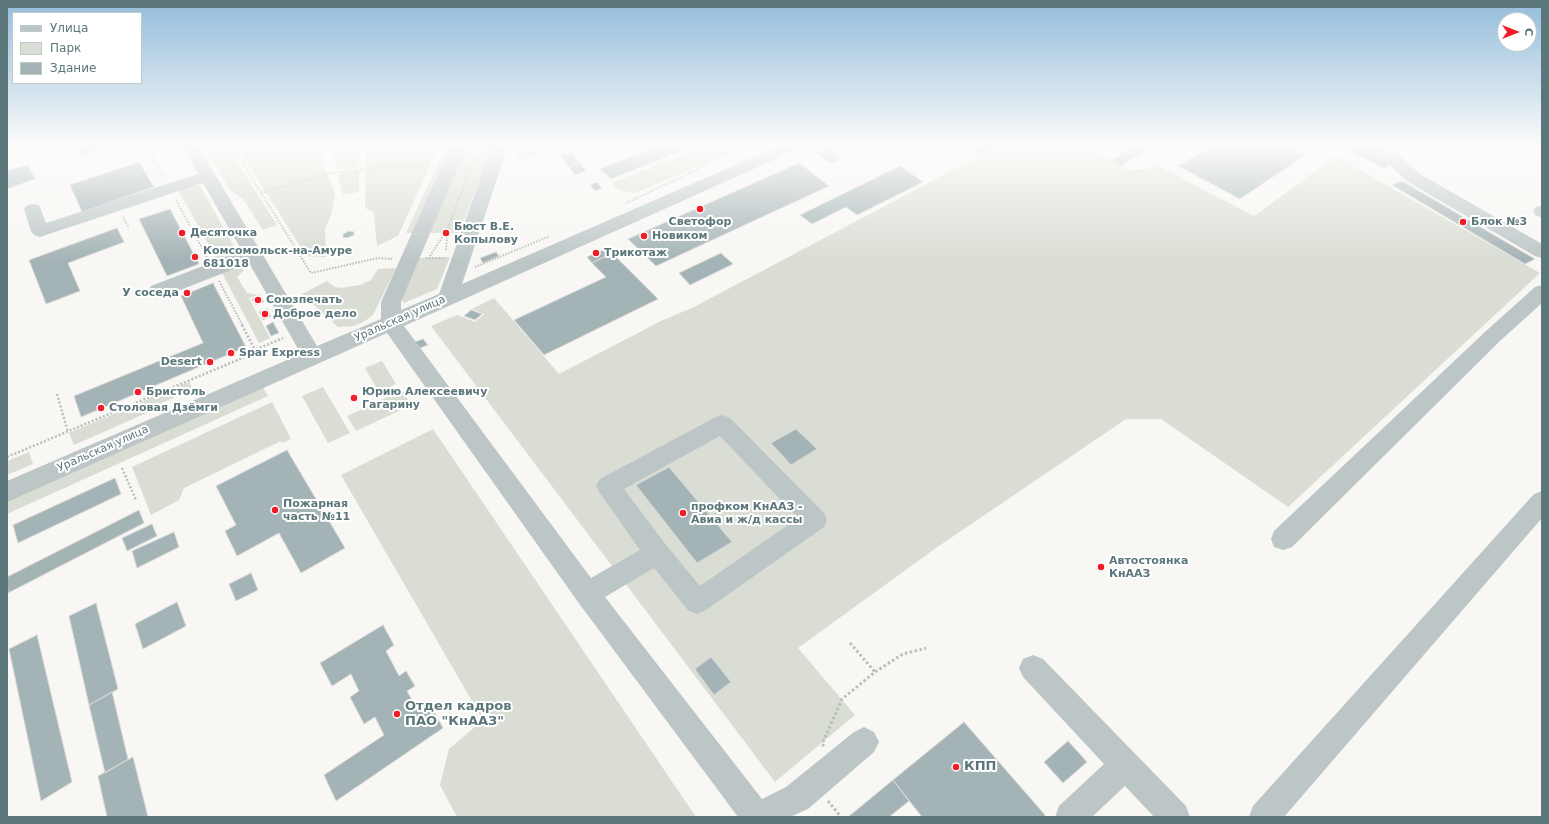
<!DOCTYPE html>
<meta charset="utf-8">
<style>
body{margin:0}
#map{position:relative;width:1549px;height:824px;overflow:hidden;background:#f8f7f4;font-family:"DejaVu Sans",sans-serif}
canvas{display:block}
.frame{position:absolute;inset:0;border:8px solid #5c777c;pointer-events:none}
.legend{position:absolute;left:12px;top:12px;width:130px;height:72px;box-sizing:border-box;background:#fff;border:1px solid #bec9cb;margin:0;padding:5px 7px;list-style:none;font-size:12px;color:#5c777c}
.legend li{display:flex;align-items:center;gap:8px;height:20px}
.legend b{width:20px;border:1px solid #bec9cb}
.north{position:absolute;left:1497px;top:12px;width:40px;height:40px;box-sizing:border-box;background:#fff;border:1px solid #bec9cb;border-radius:50%;rotate:90deg;font-size:11px;font-weight:700;line-height:16px;text-align:center;color:#5c777c}
.north::after{content:'';display:block;margin:auto;width:14px;height:18px;background:#f01c28;clip-path:polygon(50% 0,100% 100%,50% 72%,0 100%)}
</style>
<div id="map">
<canvas width="1549" height="824"></canvas>
<div class="frame"></div>
<ul class="legend">
<li><b style="height:5px;background:#bdc6c7"></b>Улица</li>
<li><b style="height:11px;background:#d9ddd3"></b>Парк</li>
<li><b style="height:11px;background:#a4b3b5"></b>Здание</li>
</ul>
<div class="north">С</div>
</div>
<script>
const context = document.querySelector('canvas').getContext('2d');
context.lineJoin = 'round';
function paint(path, color) { context.fillStyle = color; context.fill(path, 'evenodd'); }
const toPath = rows => new Path2D(rows.map(r => 'M' + r).join(''));
function trace(path, color, width, dash) { context.strokeStyle = color; context.lineWidth = width; context.lineCap = dash ? 'butt' : 'round'; context.setLineDash(dash || []); context.stroke(path); }
function drawText(font, color, halo, rows, align = 'center') {
  context.font = font + ' "DejaVu Sans",sans-serif'; context.lineWidth = 4; context.setLineDash([]); context.textBaseline = 'middle'; context.strokeStyle = halo; context.fillStyle = color; for (const [text, x, y, turn = 0] of rows) {
    context.save(); context.translate(x, y); context.rotate((+turn || 0) * Math.PI / 180); context.textAlign = isNaN(turn) ? turn : align; if (halo) context.strokeText(text, 0, 0); context.fillText(text, 0, 0); context.restore();
  }
}
const green = toPath([
 [203,146,227,146,277,225,263,230,243,199,231,191],
 [237,146,318,146,335,195,331,216,325,228,326,257,306,256],
 [331,146,359,146,359,167,337,170],
 [366,146,439,146,398,236,377,246,374,215,373,212,365,208],
 [446,146,451,146,413,233,406,233],
 [466,146,493,146,459,233,429,233],
 [516,146,569,146,520,160,514,151],
 [704,146,746,146,635,193,623,191,614,187,612,183],
 [998,146,1084,146,1129,170,1147,169,1155,164,1254,216,1336,156,1540,273,1288,507,1161,419,1126,419,936,548,798,648,855,715,775,782,431,326,457,315,475,322,484,314,472,309,494,298,559,374,661,321,694,307],
 [359,170,359,192,343,195,338,174],
 [194,184,200,186,235,248,231,256,218,262,177,188],
 [450,257,437,289,404,303,401,299,419,258],
 [239,266,244,270,237,277,247,293,259,295,249,298,270,338,259,343,221,271],
 [396,268,373,315,365,321,354,326,338,327,302,294,327,281,335,287,341,288,360,285,371,280,378,269],
 [382,361,396,384,379,392,365,368],
 [189,382,193,390,161,403,158,408,74,445,69,433],
 [261,384,268,396,7,514,7,498],
 [323,387,350,433,328,443,302,396],
 [402,390,411,405,356,431,347,416],
 [272,402,291,439,282,443,281,441,184,488,179,500,151,515,132,467],
 [433,429,696,817,457,817,440,785,449,749,483,720,341,475],
 [29,452,33,464,7,475,7,461]
]);
const building = toPath([
 [81,146,110,146,81,155,78,147,81,146],
 [658,146,693,146,611,179,600,169,658,146],
 [973,146,996,146,980,154,969,148,973,146],
 [1137,146,1154,146,1120,166,1111,160,1137,146],
 [1212,146,1290,146,1307,154,1240,199,1178,166,1212,146],
 [1340,146,1355,146,1391,164,1384,168,1340,146],
 [827,148,841,158,831,163,816,153,827,148],
 [572,152,580,163,568,166,560,156,572,152],
 [139,162,154,187,82,212,70,185,139,162],
 [580,163,586,171,575,175,568,166,580,163],
 [799,163,829,186,656,266,628,239,799,163],
 [28,165,35,179,7,189,7,171,28,165],
 [900,166,923,182,857,215,846,207,812,224,800,215,900,166],
 [1402,181,1535,259,1525,264,1392,185,1402,181],
 [597,182,602,188,595,191,590,185,597,182],
 [170,209,199,264,167,276,139,219,170,209],
 [117,228,124,242,68,263,80,291,46,304,29,260,117,228],
 [349,231,354,232,354,235,347,238,343,237,343,234,349,231],
 [607,248,612,253,592,263,587,257,607,248],
 [496,252,499,256,483,263,480,258,496,252],
 [612,253,658,299,544,355,514,320,606,277,592,263,612,253],
 [721,253,733,264,690,285,679,273,721,253],
 [213,283,246,347,81,417,74,396,203,343,181,296,213,283],
 [260,295,264,302,256,305,252,299,260,295],
 [267,309,271,316,263,320,259,312,267,309],
 [471,310,482,314,475,320,464,316,471,310],
 [273,322,279,333,271,336,266,326,273,322],
 [423,339,428,345,420,348,415,342,423,339],
 [796,429,817,449,791,465,771,443,796,429],
 [287,450,345,548,301,573,279,533,237,556,225,531,236,525,216,486,287,450],
 [669,467,732,542,697,563,636,485,669,467],
 [115,478,121,494,18,543,13,525,115,478],
 [139,510,144,523,8,593,7,577,139,510],
 [152,524,157,536,127,551,122,538,152,524],
 [174,532,179,547,137,568,132,551,174,532],
 [251,573,258,590,236,601,229,584,251,573],
 [177,602,186,626,143,649,135,624,177,602],
 [96,603,118,689,89,705,69,616,96,603],
 [383,625,394,645,386,651,399,676,406,671,415,686,407,691,418,711,430,704,443,728,336,801,324,775,384,735,375,717,364,724,350,697,359,691,351,674,332,686,320,663,383,625],
 [37,635,72,782,41,801,9,649,37,635],
 [711,657,731,682,714,695,695,669,711,657],
 [112,692,128,759,105,773,89,705,112,692],
 [964,722,1045,815,1044,817,922,817,893,780,964,722],
 [1068,741,1087,762,1063,783,1044,762,1068,741],
 [133,757,148,817,107,817,98,776,133,757],
 [893,780,909,801,889,817,848,817,893,780]
]);
const pathFar2 = toPath([
 [148,146,164,178],
 [232,146,311,273,378,258,391,259,392,257],
 [806,152,819,146],
 [261,193,332,173,380,167,433,166],
 [176,200,207,257],
 [626,203,696,170,738,146],
 [123,217,129,228],
 [448,228,479,146],
 [430,256,448,228,446,250],
 [426,258,445,258],
 [475,267,550,236],
 [219,281,243,326]
]);
const pathFar1 = toPath([
 [242,325,255,350],
 [57,394,68,432],
 [7,457,252,354,255,350,283,338],
 [122,468,136,500]
]);
const path = toPath([
 [850,643,875,672],
 [824,746,822,744,842,699,875,672,903,654,926,648],
 [828,801,841,817]
]);
const minor = toPath([
 [182,146,198,146,317,346,381,319,381,302,451,146,467,146,401,302,401,310,439,294,492,146,508,146,462,284,779,146,800,146,798,149,404,326,591,578,640,550,600,493,596,486,600,479,714,418,722,415,730,418,824,513,827,520,824,527,706,610,697,614,688,610,654,568,605,597,762,799,786,787,854,732,864,727,874,732,879,742,874,752,808,809,790,817,738,817,578,602,387,333,7,502,7,481,301,354,249,263,165,296,158,298,151,296,148,291,151,286,242,251,203,183,46,235,40,237,34,235,31,231,24,209,27,205,33,204,39,205,46,223,198,174,182,146],
 [720,436,798,518,700,586,666,545,624,489,720,436],
 [1359,146,1380,146,1398,154,1420,174,1542,244,1542,258,1535,256,1408,182,1386,162,1361,149,1359,146],
 [1542,206,1542,217,1536,216,1533,211,1536,207,1542,206],
 [1542,285,1542,303,1500,341,1292,547,1283,550,1274,547,1271,539,1274,531,1486,331,1535,287,1542,285],
 [1542,491,1542,518,1284,817,1249,817,1253,806,1534,494,1542,491],
 [1033,655,1043,659,1186,806,1190,817,1154,817,1125,786,1092,817,1055,817,1059,806,1104,764,1023,677,1019,668,1023,659,1033,655]
]);
const markers = [
 [700,209,4,"#f01c28"],
 [1463,222,4,"#f01c28"],
 [182,233,4,"#f01c28"],
 [446,233,4,"#f01c28"],
 [644,236,4,"#f01c28"],
 [596,253,4,"#f01c28"],
 [195,257,4,"#f01c28"],
 [187,293,4,"#f01c28"],
 [258,300,4,"#f01c28"],
 [265,314,4,"#f01c28"],
 [231,353,4,"#f01c28"],
 [210,362,4,"#f01c28"],
 [138,392,4,"#f01c28"],
 [354,398,4,"#f01c28"],
 [101,408,4,"#f01c28"],
 [275,510,4,"#f01c28"],
 [683,513,4,"#f01c28"],
 [1101,567,4,"#f01c28"],
 [397,714,4,"#f01c28"],
 [956,767,4,"#f01c28"]
];
const poiNames = [
 ["Светофор",700,222,"center"],
 ["Блок №3",1471,222],
 ["Бюст В.Е.",454,227],
 ["Копылову",454,240],
 ["Десяточка",190,233],
 ["Новиком",652,236],
 ["Комсомольск-на-Амуре",203,251],
 ["681018",203,264],
 ["Трикотаж",604,253],
 ["У соседа",179,293,"right"],
 ["Союзпечать",266,300],
 ["Доброе дело",273,314],
 ["Spar Express",239,353],
 ["Desert",202,362,"right"],
 ["Бристоль",146,392],
 ["Юрию Алексеевичу",362,392],
 ["Гагарину",362,405],
 ["Столовая Дзёмги",109,408],
 ["Пожарная",283,504],
 ["часть №11",283,517],
 ["профком КнААЗ -",691,507],
 ["Авиа и ж/д кассы",691,520],
 ["Автостоянка",1109,561],
 ["КнААЗ",1109,574]
];
const streetNames = [
 ["Уральская улица",400,319,-24],
 ["Уральская улица",103,449,-24]
];
const nearPoinames = [
 ["Отдел кадров",405,707],
 ["ПАО \"КнААЗ\"",405,722],
 ["КПП",964,767]
];
paint(green, '#d9ddd3');
paint(building, '#a4b3b5');
trace(building, '#d9d8d7', 1);
trace(pathFar2, '#b8bebf', 2, [1.5, 1.5]);
trace(pathFar1, '#b8bebf', 2.5, [2, 2]);
trace(path, '#b8bebf', 3, [2.5, 2.5]);
paint(minor, '#bdc6c7');
const sky = context.createLinearGradient(0, 0, 0, 261);
sky.addColorStop(0, '#93bcdb');
sky.addColorStop(0.56, '#fcfbfa');
sky.addColorStop(1, '#fcfbfa00');
context.fillStyle = sky;
context.fillRect(0, 0, 1549, 261);
for (const [x, y, r, color] of markers) { const dot = new Path2D(); dot.arc(x, y, r, 0, 2 * Math.PI); context.fillStyle = color; context.fill(dot); trace(dot, '#fff', 1.5); }
drawText('bold 11px', '#5c777c', '#fff', poiNames, 'left');
drawText('11px', '#5c777c', '#fff', streetNames);
drawText('bold 13px', '#5c777c', '#fff', nearPoinames, 'left');
</script>
